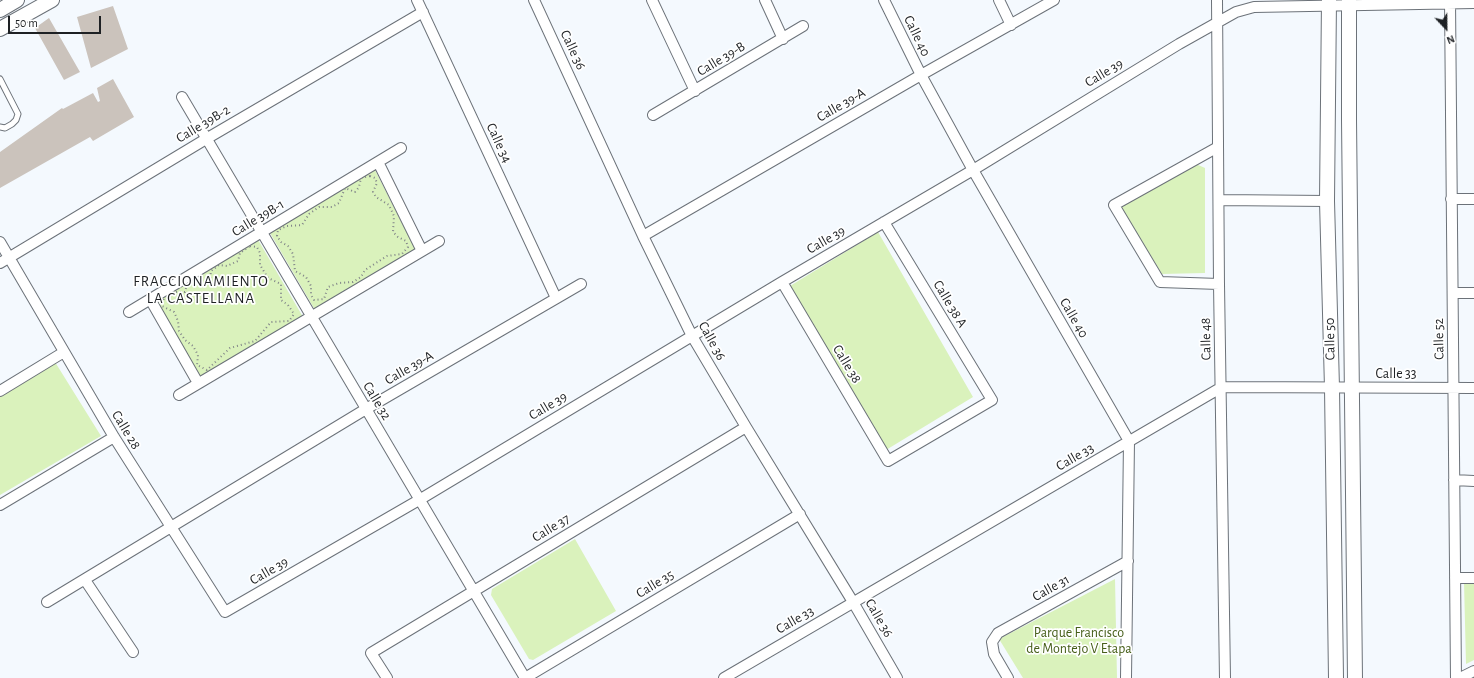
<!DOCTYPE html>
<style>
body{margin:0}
#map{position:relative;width:1474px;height:678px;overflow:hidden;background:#f4f9fe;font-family:"Alegreya Sans",sans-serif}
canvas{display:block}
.north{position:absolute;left:1426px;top:8px;width:40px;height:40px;-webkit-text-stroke:3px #fff;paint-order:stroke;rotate:158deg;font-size:11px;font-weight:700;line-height:16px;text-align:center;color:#1e2124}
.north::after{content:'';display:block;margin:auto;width:14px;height:18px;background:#1e2124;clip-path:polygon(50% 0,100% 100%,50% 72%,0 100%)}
.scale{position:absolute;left:8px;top:16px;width:93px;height:18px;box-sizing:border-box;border:2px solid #1e2124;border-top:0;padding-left:5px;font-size:12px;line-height:14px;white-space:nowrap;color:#1e2124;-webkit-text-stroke:3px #fff;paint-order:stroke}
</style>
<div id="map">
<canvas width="1474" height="678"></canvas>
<div class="north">N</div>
<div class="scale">50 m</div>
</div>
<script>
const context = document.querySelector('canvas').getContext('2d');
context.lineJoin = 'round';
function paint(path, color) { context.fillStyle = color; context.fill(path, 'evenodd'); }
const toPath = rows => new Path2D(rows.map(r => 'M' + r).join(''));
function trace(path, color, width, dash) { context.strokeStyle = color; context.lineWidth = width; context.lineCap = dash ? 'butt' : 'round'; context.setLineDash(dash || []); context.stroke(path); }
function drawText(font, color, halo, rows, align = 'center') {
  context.font = font + ' "Alegreya Sans",sans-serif'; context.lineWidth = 3.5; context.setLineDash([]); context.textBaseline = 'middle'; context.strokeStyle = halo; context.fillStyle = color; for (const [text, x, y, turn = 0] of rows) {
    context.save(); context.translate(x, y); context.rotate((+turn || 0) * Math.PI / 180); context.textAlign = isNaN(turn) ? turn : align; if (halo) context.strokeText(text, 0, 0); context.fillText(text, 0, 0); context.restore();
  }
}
const green = toPath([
 [1196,164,1205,168,1205,273,1162,274,1121,207],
 [375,170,415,249,315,310,270,233],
 [878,232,973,397,886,450,790,286],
 [257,238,303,317,200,378,155,298],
 [55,362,101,436,0,495,0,397],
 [575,539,616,611,533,660,529,659,491,595,492,589],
 [1115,579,1117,678,1023,678,999,639],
 [1464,582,1474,582,1474,660,1466,664]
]);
const building = toPath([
 [113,6,128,49,91,68,77,17],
 [49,18,80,72,64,80,35,28],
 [113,79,134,117,93,141,90,137,0,188,0,152,62,108,63,109,93,93,98,102,100,101,97,88]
]);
const path = toPath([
 [370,176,375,178,377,183,373,192,376,197,389,205,394,216,393,232,398,237,406,241,408,247,402,254,387,256,365,270,361,277,353,282,339,283,328,287,324,299,314,300,311,295,311,286,306,277,295,271,293,254,288,246,281,242,277,236,278,230,287,226,302,225,309,214,319,207,332,207,339,203,345,188,355,192,359,187,361,178,370,176],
 [250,246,257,247,260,253,260,265,268,278,281,284,281,300,288,305,294,314,289,321,271,322,255,341,230,348,207,370,197,365,198,355,193,346,185,340,179,331,178,321,174,312,162,306,164,298,172,292,185,292,187,284,190,281,202,283,210,280,211,271,219,265,227,266,238,261,240,253,250,246]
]);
const service = toPath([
 [0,79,18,114,16,120,12,124,5,128,0,127]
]);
const minor = toPath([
 [417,0,556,298],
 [534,0,643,236,692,336,746,427,853,602,897,678],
 [652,0,695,91],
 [765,0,783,39],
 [884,0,921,75,973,170,1129,441,1126,678],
 [999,0,1011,25],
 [1217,0,1219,284,1225,678],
 [1450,0,1456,678],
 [182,97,525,678],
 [653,115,803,26],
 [1218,147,1114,205,1160,282,1219,284],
 [378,162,422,251],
 [1451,199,1474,199],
 [1219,200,1327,201],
 [643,236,921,75,1054,0],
 [0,242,114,437,225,612,419,500,782,282,973,170,1179,44,1236,12,1254,7,1474,3],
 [0,263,206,139,423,12],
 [782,282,888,461,992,400,884,222],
 [1453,293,1474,293],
 [150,299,198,383],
 [129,312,401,148],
 [0,391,64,352],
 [179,395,439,241],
 [1454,480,1474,481],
 [0,505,114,437],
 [1455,578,1474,578],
 [85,580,133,652],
 [47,602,366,409,581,284],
 [387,678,371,653,746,427],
 [525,678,800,514],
 [724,678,1222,387,1474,388],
 [1008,678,994,654,992,642,998,633,1128,561],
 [1460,678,1474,671]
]);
const secondary = toPath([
 [1329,0,1327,201,1332,388,1336,678],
 [1349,0,1349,120,1355,678],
 [0,10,17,0],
 [0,29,52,0]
]);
const streetNames = [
 ["Calle 40",917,36,64],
 ["Calle 36",573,50,65],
 ["Calle 39-B",721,59,-31],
 ["Calle 39",1104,73,-31],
 ["Calle 39-A",841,105,-30],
 ["Calle 39B-2",203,124,-31],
 ["Calle 34",499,143,65],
 ["Calle 39B-1",258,218,-31],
 ["Calle 39",826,240,-30],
 ["Calle 38 A",950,304,59],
 ["Calle 40",1074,318,60],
 ["Calle 48",1206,339,-91],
 ["Calle 50",1330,339,-91],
 ["Calle 52",1439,339,-91],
 ["Calle 36",712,341,61],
 ["Calle 38",847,364,59],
 ["Calle 39-A",409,368,-30],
 ["Calle 33",1396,374],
 ["Calle 32",377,401,59],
 ["Calle 39",548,406,-31],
 ["Calle 28",126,430,59],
 ["Calle 33",1075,457,-30],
 ["Calle 37",551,528,-31],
 ["Calle 39",269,571,-30],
 ["Calle 35",655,584,-31],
 ["Calle 31",1051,588,-29],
 ["Calle 36",879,618,60],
 ["Calle 33",795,620,-30]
];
const parkNames = [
 ["Parque Francisco",1079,633],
 ["de Montejo V Etapa",1079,649]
];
const neighbourhoodNames = [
 ["FRACCIONAMIENTO",201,281],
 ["LA CASTELLANA",201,298]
];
paint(green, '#daf2bc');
paint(building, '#cbc3bc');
trace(service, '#6c7279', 7);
trace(minor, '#6c7279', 12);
trace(secondary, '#6c7279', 16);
trace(path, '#808488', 2, [1, 3]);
trace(service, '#fff', 5);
trace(minor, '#fff', 10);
trace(secondary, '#fff', 14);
drawText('14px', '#1e2124', '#fff', streetNames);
drawText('14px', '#475f1a', '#fff', parkNames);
context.letterSpacing = '1px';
drawText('15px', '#1e2124', '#fff', neighbourhoodNames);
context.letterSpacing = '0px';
</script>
